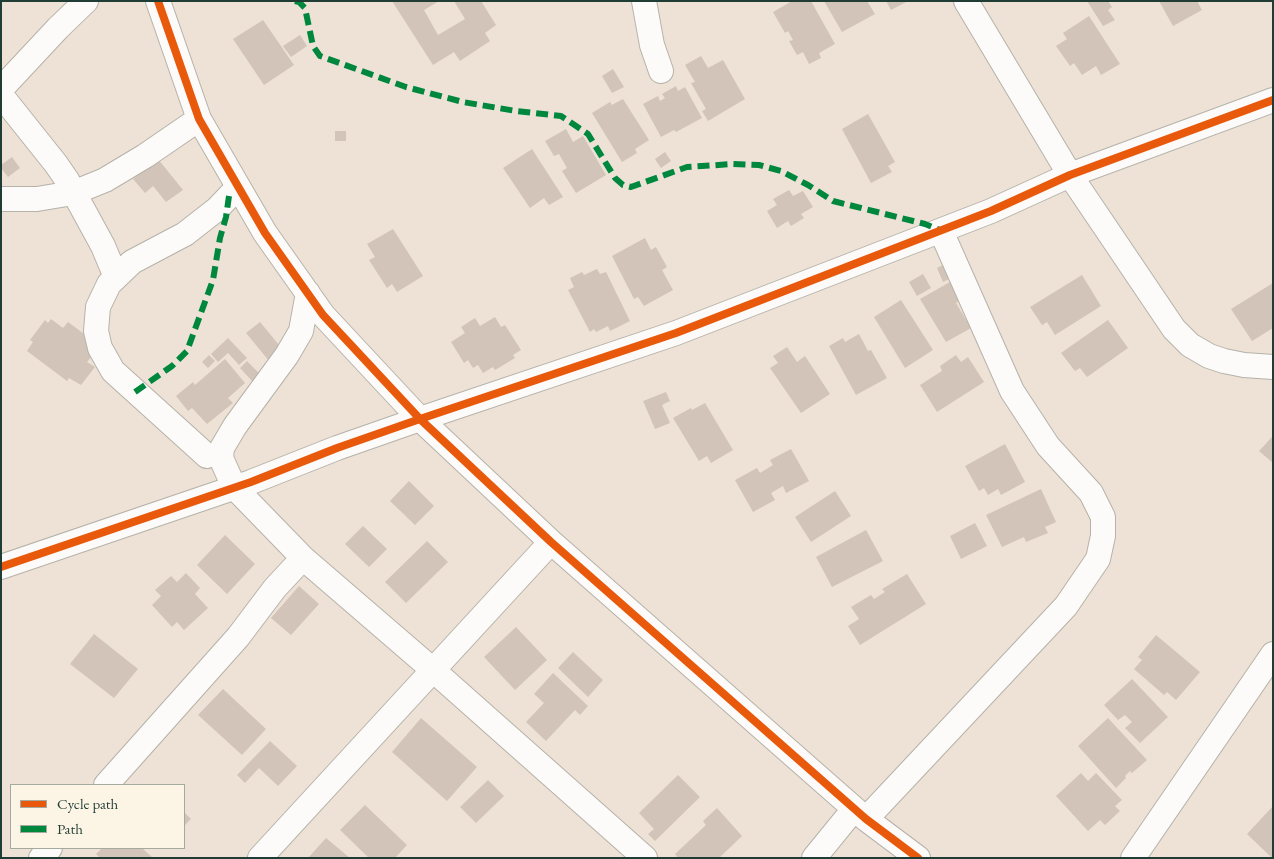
<!DOCTYPE html>
<style>
body{margin:0}
#map{position:relative;width:1274px;height:859px;overflow:hidden;background:#ede2d5;font-family:"EB Garamond",serif}
canvas{display:block}
.frame{position:absolute;inset:0;border:2px solid #1f3d34;pointer-events:none}
.legend{position:absolute;left:10px;top:784px;width:175px;height:65px;box-sizing:border-box;background:#fcf5e5;border:1px solid #a4ab9e;margin:0;padding:6px 9px;list-style:none;font-size:15px;color:#1f3d34}
.legend li{display:flex;align-items:center;gap:10px;height:25px}
.legend b{width:25px;border:1px solid #a4ab9e}
</style>
<div id="map">
<canvas width="1274" height="859"></canvas>
<div class="frame"></div>
<ul class="legend">
<li><b style="height:6px;background:#e8590c"></b>Cycle path</li>
<li><b style="height:6px;background:#00873e"></b>Path</li>
</ul>
</div>
<script>
const context = document.querySelector('canvas').getContext('2d');
context.lineJoin = 'round';
function paint(path, color) { context.fillStyle = color; context.fill(path, 'evenodd'); }
const toPath = rows => new Path2D(rows.map(r => 'M' + r).join(''));
function trace(path, color, width, dash) { context.strokeStyle = color; context.lineWidth = width; context.lineCap = dash ? 'butt' : 'round'; context.setLineDash(dash || []); context.stroke(path); }
const building = toPath([
 [392,1,439,1,424,10,438,35,465,19,454,1,481,1,496,25,485,33,490,41,460,61,454,52,433,65],
 [792,1,811,1,835,44,819,53,821,58,809,64,803,52,797,55,789,41,793,40,788,31,785,33,773,12],
 [824,1,867,1,875,14,842,32],
 [886,1,908,1,891,10],
 [1087,1,1108,1,1112,7,1108,10,1115,20,1103,26],
 [1159,1,1197,1,1202,10,1173,26],
 [1089,16,1120,64,1101,75,1096,66,1082,75,1074,63,1070,66,1056,46,1067,39,1063,33],
 [263,20,294,65,264,85,233,39],
 [300,35,307,46,291,57,283,46],
 [701,56,708,68,723,60,745,99,708,121,702,111,706,109,691,83,695,82,685,65],
 [613,69,624,87,612,93,602,76],
 [676,86,678,91,685,87,702,118,676,132,674,130,661,137,643,104,658,96,660,101,665,98,662,94],
 [623,99,649,140,635,149,637,153,622,162,592,113,610,102,612,105],
 [868,114,895,162,888,166,892,172,871,183,842,129],
 [566,129,573,142,583,136,606,175,576,193,562,171,567,168,559,154,554,156,545,141],
 [335,131,346,131,346,141,335,141],
 [532,149,563,197,549,205,544,198,530,208,503,168],
 [665,152,671,161,661,168,655,159],
 [12,157,20,168,8,177,1,168,1,165],
 [158,159,183,190,166,202,153,186,145,193,133,179],
 [789,190,793,196,803,191,813,207,801,214,804,218,791,226,788,221,777,228,767,211,777,205,773,199],
 [393,229,423,276,397,292,392,284,387,288,369,260,375,257,367,244],
 [645,238,651,250,656,247,667,267,662,270,673,290,644,306,638,297,634,299,612,256],
 [945,264,953,277,943,282,937,268],
 [597,269,600,274,606,272,630,321,610,331,608,326,596,332,594,329,590,332,568,290,574,287,570,278,582,272,584,275],
 [923,274,931,288,917,296,909,282],
 [1082,275,1101,306,1055,335,1047,322,1042,325,1030,307],
 [950,282,960,300,956,303,971,328,946,342,920,299],
 [1273,283,1273,328,1252,341,1231,309],
 [901,300,933,350,905,368,874,317],
 [495,317,501,327,505,325,521,350,513,355,515,358,495,370,493,367,483,373,478,365,473,368,468,360,464,363,451,342,465,333,461,327,475,318,480,326],
 [51,319,63,328,68,322,95,342,97,350,87,362,95,367,81,385,69,378,67,381,27,351,33,342,30,340,45,320,48,323],
 [1108,320,1128,348,1087,377,1080,368,1075,371,1061,353],
 [260,322,284,351,270,362,246,333],
 [859,334,868,351,871,350,887,378,856,395,829,346,843,338,845,342],
 [228,338,247,358,239,365,228,353,218,362,211,354],
 [787,347,797,362,805,356,830,394,801,413,770,368,778,363,773,356],
 [209,355,215,361,208,368,202,362],
 [956,355,961,362,968,357,984,382,937,412,920,385,942,371,940,366],
 [225,359,245,383,228,398,233,403,207,424,192,408,188,411,176,396,193,382,195,385],
 [247,361,260,374,252,381,240,368],
 [666,392,670,401,662,405,670,423,655,429,643,401],
 [705,403,733,450,711,463,707,456,699,461,673,418,691,408,692,410],
 [1273,436,1273,463,1259,451],
 [1005,444,1025,482,1001,495,998,489,988,495,984,488,979,491,965,466],
 [791,449,809,481,786,493,783,486,771,493,775,500,753,512,735,480,757,468,760,473,773,465,770,460],
 [409,481,434,506,415,525,390,501],
 [1041,489,1056,522,1045,527,1048,533,1026,542,1024,537,1002,547,986,515],
 [835,491,851,516,811,542,795,517],
 [975,523,987,546,961,559,950,536],
 [363,526,387,549,369,567,345,544],
 [866,530,883,561,832,587,816,557],
 [225,535,255,564,227,594,197,565],
 [427,541,448,562,406,603,385,582],
 [186,573,200,588,195,594,208,608,184,630,177,622,172,627,152,605,161,596,155,590,171,576,177,582],
 [907,574,926,604,860,645,848,626,859,619,851,607,871,595,874,599,885,592,882,589],
 [299,586,319,604,291,635,271,618],
 [516,627,547,660,515,690,484,657],
 [94,634,138,669,114,698,70,664],
 [1156,635,1200,672,1176,700,1167,692,1164,695,1134,669,1142,660,1138,657],
 [573,652,603,680,588,697,558,668],
 [553,673,588,706,580,715,575,710,546,741,526,722,544,703,534,694],
 [1132,679,1168,717,1140,743,1125,728,1132,722,1125,715,1118,720,1104,705],
 [223,689,266,729,242,755,198,715],
 [421,718,477,767,447,801,392,752],
 [1108,718,1147,760,1132,773,1130,771,1125,776,1126,778,1116,788,1078,746],
 [270,741,297,766,278,786,259,768,245,783,237,775],
 [1081,773,1088,781,1096,773,1122,800,1115,806,1120,811,1105,825,1100,820,1088,831,1056,796],
 [678,775,700,797,655,841,648,834,654,829,639,813],
 [488,780,504,796,476,823,460,807],
 [365,805,407,845,395,858,369,858,340,830],
 [1273,806,1273,858,1272,858,1247,834],
 [717,808,742,836,719,858,678,858,675,854,706,825,703,821],
 [184,812,191,819,184,826],
 [326,838,350,858,308,858],
 [102,848,142,848,153,858,100,858,96,854]
]);
const minor = toPath([
 [158,1,199,119,265,233,323,315,420,419,551,542,866,819,918,858],
 [644,1,652,45,661,71],
 [966,1,1070,175,1174,329,1190,345,1209,356,1224,361,1244,365,1273,367],
 [1,89,58,28,86,1],
 [1,95,56,164,67,180,103,246,116,277],
 [1,199,37,199,73,193,105,180,145,156,199,119],
 [308,293,301,331,287,355,235,426,222,448,221,458,234,487,303,558,433,670,645,858],
 [207,456,113,371,100,348,96,331,98,307,109,284,132,262,185,234,217,209,238,187],
 [1,567,251,482,337,448,420,419,676,333,991,211,1070,175,1273,100],
 [106,785,238,637,275,588,303,558],
 [866,819,1066,606,1098,559,1103,536,1103,517,1091,493,1048,446,1012,391,941,231],
 [41,858,50,848],
 [260,858,551,542],
 [814,858,854,809],
 [1133,858,1273,654]
]);
const quiet = toPath([
 [295,1,299,2,305,8,313,46,320,56,406,87,463,102,516,111,561,116,588,134,615,178,623,185,631,187,687,167,733,164,759,165,781,171,808,185,833,201,925,224,940,230],
 [135,392,172,366,187,351,213,280,220,238,226,217,229,196]
]);
const cycleway = toPath([
 [158,1,199,119,265,233,323,315,420,419,551,542,866,819,918,858],
 [1,567,251,482,337,448,420,419,676,333,991,211,1070,175,1273,100]
]);
paint(building, '#d2c4b8');
trace(minor, '#b6b2a9', 26);
trace(minor, '#fcfbf9', 24);
trace(quiet, '#00873e', 6, [12, 6]);
trace(cycleway, '#e8590c', 8);
</script>
